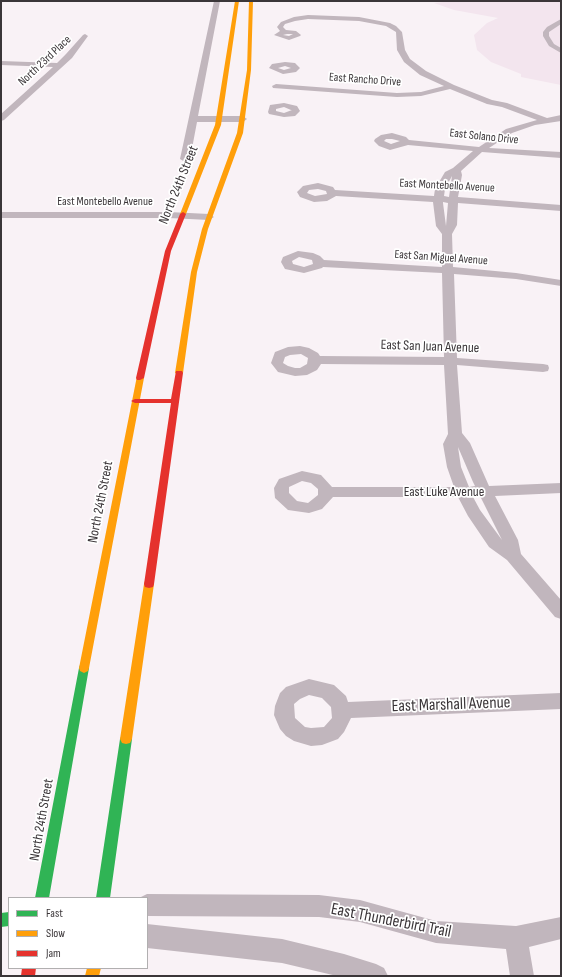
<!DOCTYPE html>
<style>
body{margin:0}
#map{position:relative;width:562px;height:977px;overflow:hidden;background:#f9f2f6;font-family:"Sofia Sans Condensed",sans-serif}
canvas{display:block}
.frame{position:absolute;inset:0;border:2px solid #3b3639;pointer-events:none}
.legend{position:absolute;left:8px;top:897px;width:140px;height:72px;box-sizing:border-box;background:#fff;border:1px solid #b1afb0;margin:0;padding:5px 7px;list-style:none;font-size:12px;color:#3b3639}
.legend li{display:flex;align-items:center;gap:8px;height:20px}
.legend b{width:20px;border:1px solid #b1afb0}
</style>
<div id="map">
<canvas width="562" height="977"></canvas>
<div class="frame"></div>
<ul class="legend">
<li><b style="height:5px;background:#30b455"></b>Fast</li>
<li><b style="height:5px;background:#ff9f0a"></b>Slow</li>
<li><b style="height:5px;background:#e5322d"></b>Jam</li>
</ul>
</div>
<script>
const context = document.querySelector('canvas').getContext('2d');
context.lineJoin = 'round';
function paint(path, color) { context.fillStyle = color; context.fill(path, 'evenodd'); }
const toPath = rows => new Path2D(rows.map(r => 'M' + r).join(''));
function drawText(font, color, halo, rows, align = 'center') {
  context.font = font + ' "Sofia Sans Condensed",sans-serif'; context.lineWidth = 3.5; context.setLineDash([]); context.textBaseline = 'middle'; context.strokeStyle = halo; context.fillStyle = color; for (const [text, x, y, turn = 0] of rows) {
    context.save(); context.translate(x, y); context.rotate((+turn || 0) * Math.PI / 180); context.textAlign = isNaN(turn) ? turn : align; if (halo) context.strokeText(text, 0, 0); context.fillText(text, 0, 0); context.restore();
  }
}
const built = toPath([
 [453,1,561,1,561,85,521,77,521,74,491,62,477,50,474,35,487,23,498,18,454,10,434,3]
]);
const street = toPath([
 [214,1,220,1,198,116,243,116,247,119,243,122,197,122,190,159,185,162,180,159,214,1],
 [308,15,359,17,390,23,396,26,402,32,405,50,410,59,426,71,454,85,492,100,507,103,547,118,561,115,561,121,535,125,512,133,489,148,561,152,561,158,482,152,461,171,462,175,458,197,561,205,561,211,458,203,457,225,452,234,453,267,516,273,561,280,561,286,516,279,454,274,457,358,543,364,548,365,549,368,548,371,543,372,457,365,462,433,470,443,489,486,561,483,561,493,495,496,518,540,521,554,561,600,561,619,555,617,507,560,489,547,468,516,458,497,333,497,322,509,309,513,288,510,275,498,274,488,279,479,302,471,321,475,332,487,454,487,447,467,443,444,448,434,444,365,321,364,317,370,307,375,295,376,278,372,271,363,275,352,288,347,300,346,309,348,318,353,320,356,444,357,442,273,323,267,322,268,304,273,285,269,281,262,283,257,298,251,313,253,320,256,324,260,442,267,442,234,436,226,433,202,336,196,327,201,314,202,300,197,297,192,303,186,318,183,333,187,335,190,434,196,435,189,445,172,453,168,473,151,408,145,390,150,379,146,374,141,375,139,381,135,392,133,406,137,409,140,479,147,506,129,537,120,502,107,487,104,450,89,421,96,397,97,273,88,272,86,276,84,397,93,421,92,444,86,420,75,404,62,397,50,396,32,386,26,359,21,308,19,295,21,285,24,283,27,286,30,296,31,301,35,300,36,289,40,274,35,280,31,277,27,281,22,294,17,308,15],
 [287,34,293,34,289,36,283,35,287,34],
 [386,139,392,139,400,141,391,144,384,141,386,139],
 [452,176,449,197,444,196,445,189,452,176],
 [318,189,326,191,327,194,315,196,307,193,309,190,318,189],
 [443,202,448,203,446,226,443,203,443,202],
 [299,257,312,260,313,264,304,267,293,264,292,261,299,257],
 [301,354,308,358,307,364,300,368,295,368,288,366,283,363,285,357,290,355,301,354],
 [458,447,473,482,475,486,469,487,461,467,458,447],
 [302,481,311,483,318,489,318,495,308,503,297,501,289,493,289,487,302,481],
 [480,496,502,540,480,510,473,497,480,496],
 [561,19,561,24,549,32,549,36,554,44,561,48,561,53,549,46,543,36,543,32,547,27,561,19],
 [85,34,88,36,72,58,4,120,1,121,1,114,53,67,1,65,1,61,57,63,66,54,83,35,85,34],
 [285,62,295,63,300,68,296,72,283,74,269,68,272,64,285,62],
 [285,66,291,68,284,70,278,68,285,66],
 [284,103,297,106,300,111,295,116,284,117,269,114,268,112,270,105,284,103],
 [284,107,291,110,292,110,284,113,276,111,276,109,284,107],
 [1,212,169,212,209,214,214,217,209,220,169,218,1,218,1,212],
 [309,679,334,685,346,696,348,702,561,693,561,709,351,718,344,732,338,739,322,745,311,746,294,741,286,736,280,729,274,715,275,706,280,693,286,687,309,679],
 [309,695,322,698,331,707,332,718,324,727,311,728,305,727,295,718,294,704,300,699,309,695],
 [147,894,319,895,360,900,436,921,516,926,561,917,561,939,529,947,534,976,510,976,506,949,436,943,360,922,319,917,147,916,147,898,139,898,147,894],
 [147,924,282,939,344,954,376,964,384,968,388,976,337,976,282,963,147,948,147,924]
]);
const fast = toPath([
 [84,663,88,665,89,668,49,898,35,898,79,668,80,665,84,663],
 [126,734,130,735,132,739,110,898,96,898,120,739,122,735,126,734],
 [9,912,9,926,1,927,1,913,9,912]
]);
const slow = toPath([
 [235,1,239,1,221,125,186,214,183,216,180,214,215,125,235,1],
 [249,1,253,1,251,70,243,133,208,229,197,272,183,373,179,375,175,373,191,272,202,229,237,133,247,70,249,1],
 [137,376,140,376,144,378,89,668,88,671,84,673,80,671,79,668,137,376],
 [149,580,153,581,154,584,132,739,130,743,126,744,122,743,120,739,144,584,145,581,149,580],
 [87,968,101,968,99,976,85,976,87,968]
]);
const jam = toPath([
 [183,212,186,214,171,251,144,378,140,380,137,380,136,378,165,251,180,214,183,212],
 [176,371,182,371,183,373,154,584,153,587,149,588,145,587,144,584,171,403,135,403,131,401,135,399,171,399,176,371],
 [22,968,36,968,35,976,21,976,22,968]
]);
const farStreetnames = [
 ["North 23rd Place",45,61,-43],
 ["East Rancho Drive",365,80,4],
 ["East Solano Drive",484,137,6],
 ["East Montebello Avenue",447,186,3],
 ["East Montebello Avenue",105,202],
 ["East San Miguel Avenue",441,258,4]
];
const streetNames = [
 ["North 24th Street",179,185,-68],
 ["East San Juan Avenue",430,347,2],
 ["East Luke Avenue",444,492],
 ["North 24th Street",101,502,-79],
 ["North 24th Street",42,820,-80]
];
const nearStreetnames = [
 ["East Marshall Avenue",451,705,-2],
 ["East Thunderbird Trail",391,921,11]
];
paint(built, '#f3e5ee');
paint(street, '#c1b6bd');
paint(fast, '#30b455');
paint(slow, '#ff9f0a');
paint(jam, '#e5322d');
drawText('12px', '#3b3639', '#fff', farStreetnames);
drawText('14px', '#3b3639', '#fff', streetNames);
drawText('17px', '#3b3639', '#fff', nearStreetnames);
</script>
